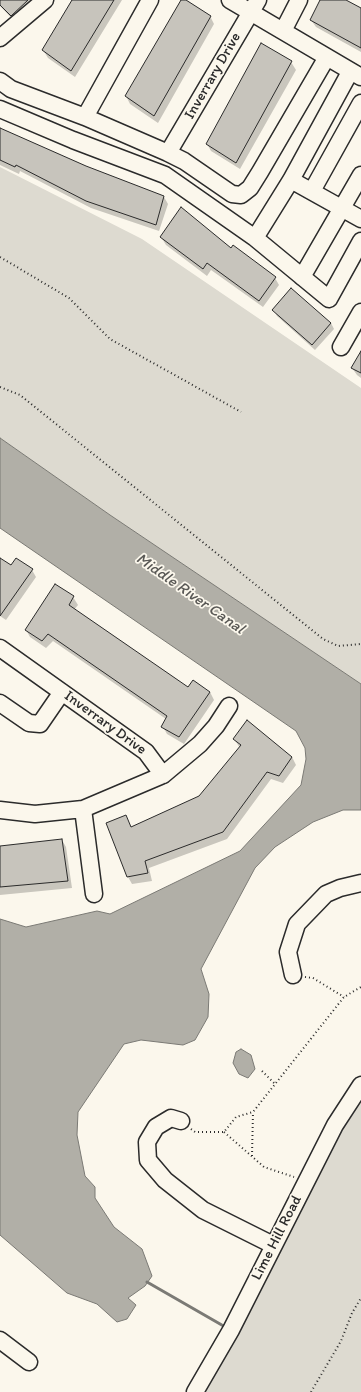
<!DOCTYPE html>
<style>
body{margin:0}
canvas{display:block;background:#fbf7ec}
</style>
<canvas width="361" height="1392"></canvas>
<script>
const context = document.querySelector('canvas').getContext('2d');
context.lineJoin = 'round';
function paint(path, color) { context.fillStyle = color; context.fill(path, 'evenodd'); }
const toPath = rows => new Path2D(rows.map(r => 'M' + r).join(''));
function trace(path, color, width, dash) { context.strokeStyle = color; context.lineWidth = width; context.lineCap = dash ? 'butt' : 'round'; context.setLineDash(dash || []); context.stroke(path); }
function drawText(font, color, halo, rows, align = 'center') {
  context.font = font + ' Itim,sans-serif'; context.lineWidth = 3.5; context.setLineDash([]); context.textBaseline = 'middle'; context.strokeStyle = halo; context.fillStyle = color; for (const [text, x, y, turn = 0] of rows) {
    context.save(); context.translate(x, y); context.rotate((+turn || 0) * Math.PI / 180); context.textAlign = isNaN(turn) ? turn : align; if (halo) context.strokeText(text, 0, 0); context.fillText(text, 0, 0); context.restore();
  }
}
const green = toPath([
 [0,167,142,239,361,388,361,684,110,515,0,438],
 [361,1085,361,1392,195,1392]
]);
const water = toPath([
 [0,438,110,515,361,684,361,810,343,810,313,822,275,847,255,868,201,969,209,994,208,1017,195,1040,183,1045,141,1040,124,1044,78,1112,77,1135,85,1176,95,1187,95,1198,114,1227,142,1249,152,1276,145,1286,128,1298,136,1305,127,1319,117,1322,97,1304,67,1293,0,1235,0,919,26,927,97,911,110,914,240,851,301,785,306,759,305,748,296,731,0,528,0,438],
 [241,1049,251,1055,255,1069,248,1078,239,1074,233,1063,236,1052,241,1049]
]);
const shadow = toPath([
 [0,0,39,0,16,23,0,6],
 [74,0,122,0,75,77,48,58,43,50],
 [182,0,210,16,214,24,158,123,130,104,126,96],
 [321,0,344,0,361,10,361,52,316,27,311,20],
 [262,45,291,62,296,70,240,169,211,151,207,144],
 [0,129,85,167,164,197,168,204,159,231,91,208,20,171,19,174,0,165],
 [161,237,231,249,275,278,279,285,263,307,211,270,207,276,166,245],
 [274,310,331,323,334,329,315,350,277,316],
 [361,353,361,378,357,375,352,368],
 [0,559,11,567,32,570,36,577,6,620,0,616],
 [73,597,78,605,74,610,189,688,210,692,214,700,184,744,167,734,163,727,166,719,53,641,46,648,30,637,26,630],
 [234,739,292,757,296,765,283,783,271,779,227,839,149,868,152,881,132,884,128,877,125,816,131,828,199,797,240,748],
 [62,840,66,847,72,888,0,895,0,847]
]);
const stream = toPath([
 [147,1282,227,1328]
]);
const building = toPath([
 [0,0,28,0,11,16,0,5,0,0],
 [72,0,114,0,71,71,42,50,72,0],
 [181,0,186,0,211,16,154,116,125,96,181,0],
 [320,0,346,0,361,8,361,48,310,20,320,0],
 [261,43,292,61,236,163,206,144,261,43],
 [0,128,86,166,164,196,156,225,86,201,16,165,15,167,0,160,0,128],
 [181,207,231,248,233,245,276,277,259,301,207,263,203,269,160,237,181,207],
 [291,288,331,323,312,345,272,310,291,288],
 [361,351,361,373,351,368,361,351],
 [0,558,11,565,16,558,33,569,0,616,0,558],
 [55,584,74,596,69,605,188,687,193,680,210,692,179,737,161,727,167,716,48,634,42,641,25,630,55,584],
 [247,720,292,757,279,776,267,772,223,832,145,861,148,873,127,877,106,823,126,815,131,827,199,796,241,745,233,739,247,720],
 [62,839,68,881,0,887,0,846,62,839]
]);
const path = toPath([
 [0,257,69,298,110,339,241,412],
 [0,387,20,395,323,639,338,646,361,644],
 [305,977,313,978,344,997],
 [262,1071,275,1084],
 [191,1129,195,1132,224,1132,236,1117,253,1112,344,997,361,987],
 [224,1132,264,1167,294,1177],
 [252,1156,253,1112],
 [311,1392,341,1341,352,1313,361,1298]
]);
const minor = toPath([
 [230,0,361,77],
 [283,31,299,0],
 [0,38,45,0],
 [0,81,11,89,85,117,168,153,184,161,232,194,241,195,250,188,260,172,327,57],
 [0,109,73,140,165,175,255,238,291,180,350,72],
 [85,117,150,0],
 [168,153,258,0],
 [291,180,361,219],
 [312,191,361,103],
 [255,238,329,299,361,241],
 [302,277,361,175],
 [341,347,361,312],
 [0,648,146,752,163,775,83,809,35,814,0,810],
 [0,703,29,723,40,724,62,692],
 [163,775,200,744,216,726,229,706],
 [83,809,94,894],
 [293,975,288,952,297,924,326,894,340,888,361,883],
 [181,1121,171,1118,156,1127,147,1142,148,1160,165,1180,203,1210,273,1245],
 [0,1340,29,1362],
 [195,1392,231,1330,335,1125,361,1085]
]);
const streetNames = [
 ["Inverrary Drive",213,76,-60],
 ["Inverrary Drive",105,723,36],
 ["Lime Hill Road",277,1238,-63]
];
const waterNames = [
 ["Middle River Canal",190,594,35]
];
paint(green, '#dddad0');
paint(water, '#b1afa7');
trace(water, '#7b7a75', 1);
paint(shadow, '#0003');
trace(stream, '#7b7a75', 3);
paint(building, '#c7c4bc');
trace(building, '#2b2b2b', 1);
trace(minor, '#2b2b2b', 19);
trace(path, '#2b2b2b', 2, [1, 3]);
trace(minor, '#fbf7ec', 16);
drawText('15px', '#2b2b2b', '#fbf7ec', streetNames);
drawText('italic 16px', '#5a5956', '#fbf7ec', waterNames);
</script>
